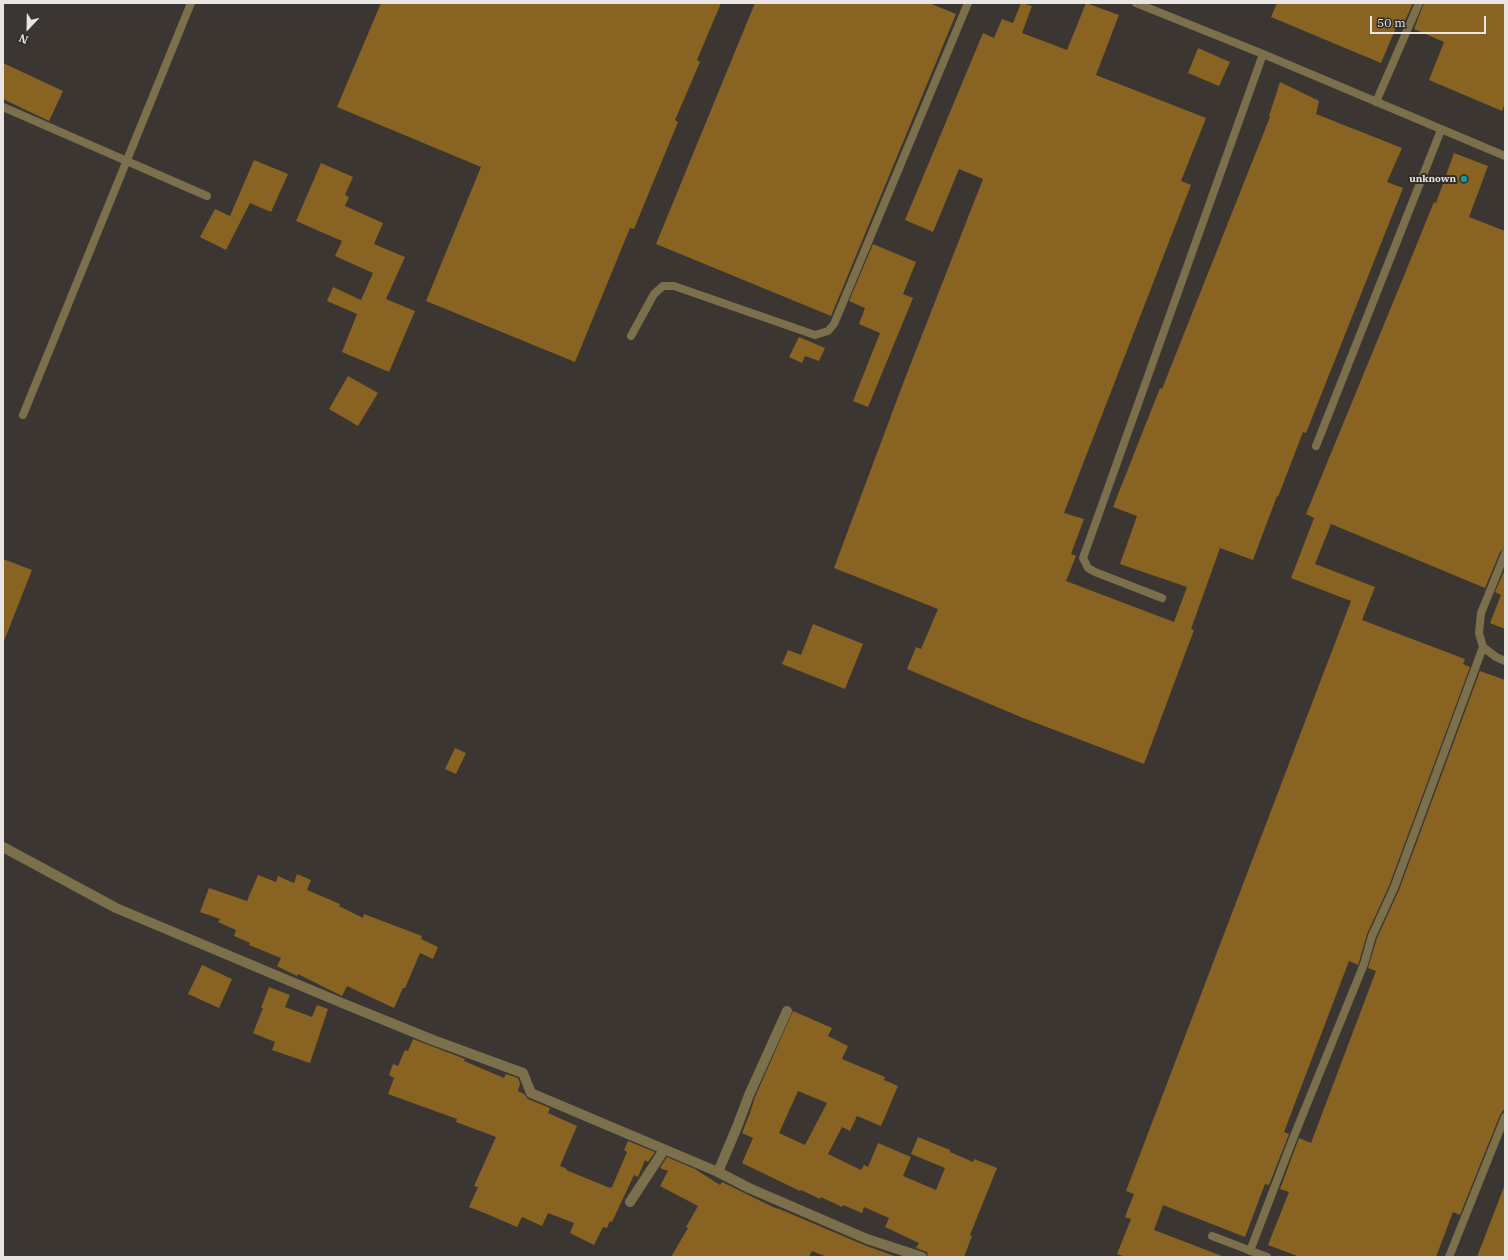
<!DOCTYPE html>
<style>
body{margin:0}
#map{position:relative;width:1508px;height:1260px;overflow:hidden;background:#3b3632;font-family:"IBM Plex Serif",serif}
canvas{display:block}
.frame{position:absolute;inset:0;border:4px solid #e8e5e2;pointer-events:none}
.north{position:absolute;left:8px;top:8px;width:40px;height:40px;-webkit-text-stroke:3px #312c28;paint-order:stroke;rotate:202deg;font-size:11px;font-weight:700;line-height:16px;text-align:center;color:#e8e5e2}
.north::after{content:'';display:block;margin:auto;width:14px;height:18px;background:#e8e5e2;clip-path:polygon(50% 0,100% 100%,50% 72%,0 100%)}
.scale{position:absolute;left:1370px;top:16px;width:116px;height:18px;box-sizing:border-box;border:2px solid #e8e5e2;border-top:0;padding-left:5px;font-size:12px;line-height:14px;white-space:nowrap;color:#e8e5e2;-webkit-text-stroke:3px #312c28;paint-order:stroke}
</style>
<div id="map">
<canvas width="1508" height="1260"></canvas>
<div class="frame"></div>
<div class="north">N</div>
<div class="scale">50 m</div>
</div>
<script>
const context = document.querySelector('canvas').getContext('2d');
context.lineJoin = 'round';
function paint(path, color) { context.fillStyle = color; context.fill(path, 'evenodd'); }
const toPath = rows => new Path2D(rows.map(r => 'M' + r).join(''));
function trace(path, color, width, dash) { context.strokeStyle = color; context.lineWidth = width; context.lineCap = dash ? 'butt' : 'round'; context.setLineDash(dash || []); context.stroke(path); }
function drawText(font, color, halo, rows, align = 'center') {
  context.font = font + ' "IBM Plex Serif",serif'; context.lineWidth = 4; context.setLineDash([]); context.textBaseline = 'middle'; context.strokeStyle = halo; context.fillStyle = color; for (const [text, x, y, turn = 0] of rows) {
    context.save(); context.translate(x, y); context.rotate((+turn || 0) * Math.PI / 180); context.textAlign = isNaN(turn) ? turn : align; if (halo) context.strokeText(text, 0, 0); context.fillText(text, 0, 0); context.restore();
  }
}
const building = toPath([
 [381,3,721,3,697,60,700,62,675,120,678,122,634,229,630,228,575,362,426,301,481,167,337,107],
 [755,3,929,3,956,14,831,316,656,244],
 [1021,3,1032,6,1022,33,1067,50,1086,3,1119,15,1096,75,1206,118,1181,181,1191,185,1064,513,1084,519,1071,554,1076,556,1066,581,1174,622,1187,587,1120,564,1137,516,1113,507,1160,388,1162,389,1270,117,1269,116,1280,82,1319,101,1316,114,1402,148,1387,182,1403,188,1306,433,1303,432,1278,497,1277,496,1253,560,1220,548,1191,629,1194,630,1144,764,1023,718,907,669,916,647,921,649,938,609,834,568,904,381,983,179,959,169,933,232,905,220,983,33,994,38,1002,19,1013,23],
 [1277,3,1413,3,1403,25,1398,23,1381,63,1271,17],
 [1424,3,1505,3,1505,103,1502,111,1429,80,1444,42,1414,29],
 [1198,48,1230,62,1219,86,1188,73],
 [3,63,63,91,49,121,3,99],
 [1454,153,1488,166,1469,217,1505,231,1505,549,1500,552,1485,588,1331,524,1315,564,1375,587,1362,620,1465,659,1463,664,1470,667,1389,886,1367,934,1359,962,1358,965,1349,961,1284,1132,1289,1134,1269,1185,1265,1184,1245,1237,1163,1205,1154,1230,1222,1256,1222,1257,1126,1257,1117,1254,1131,1219,1125,1217,1134,1194,1126,1191,1351,601,1291,578,1314,518,1306,514,1408,266,1434,202,1436,203],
 [254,160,288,174,271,212,250,203,226,250,200,237,215,209,230,216],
 [321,163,353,177,345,195,349,197,345,206,383,223,374,244,405,257,386,299,415,311,389,372,342,352,357,314,327,301,333,287,361,300,373,273,335,256,342,241,296,221],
 [873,244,916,262,903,294,913,298,868,407,853,401,880,333,859,324,865,308,849,301],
 [799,337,825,348,819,361,805,356,802,363,789,357],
 [348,376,378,393,358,426,329,409],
 [3,559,32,570,4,641,3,641],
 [1505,569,1505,629,1490,623,1501,595,1495,592],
 [813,624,863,644,845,689,782,664,788,650,801,655],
 [1480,671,1505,680,1505,1108,1500,1115,1460,1215,1453,1212,1436,1257,1300,1257,1268,1245,1289,1192,1280,1189,1299,1138,1311,1143,1376,971,1368,968,1377,938,1399,890],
 [455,748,466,753,456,774,445,769],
 [297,874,311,880,307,890,340,904,339,906,363,918,364,914,422,936,421,939,438,947,433,959,420,953,405,988,403,988,394,1008,347,986,342,996,298,974,297,976,277,966,281,958,249,945,250,943,234,936,236,930,218,922,220,919,200,912,209,888,247,901,258,875,276,882,278,876,294,883],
 [202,965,232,979,219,1008,188,994],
 [269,987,290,995,285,1007,312,1017,317,1005,328,1009,310,1063,272,1050,275,1042,253,1033,263,1008,261,1008],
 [793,1011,832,1028,828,1036,848,1046,842,1059,885,1077,884,1080,898,1086,881,1126,857,1116,850,1131,842,1127,828,1154,861,1170,864,1165,868,1167,878,1143,911,1157,903,1176,936,1190,945,1168,911,1154,918,1137,950,1150,950,1152,973,1162,974,1159,997,1168,970,1235,972,1236,964,1257,928,1257,927,1252,916,1248,919,1243,885,1227,889,1218,864,1207,862,1213,843,1205,842,1207,821,1197,820,1199,801,1190,800,1191,742,1163,753,1138,742,1133,750,1113,755,1097],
 [798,1091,827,1103,805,1145,779,1133],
 [413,1039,465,1059,464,1061,504,1078,506,1074,518,1078,520,1084,518,1091,524,1094,528,1099,550,1108,548,1113,577,1126,560,1166,567,1169,566,1170,610,1188,612,1187,627,1152,624,1150,628,1141,655,1152,648,1162,645,1160,638,1177,634,1175,612,1222,610,1221,607,1228,603,1227,594,1245,570,1233,574,1223,548,1213,542,1226,522,1217,517,1227,487,1214,469,1207,478,1187,474,1186,496,1137,456,1122,457,1119,388,1094,394,1078,389,1075,393,1064,398,1066,405,1050,408,1051],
 [667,1157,695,1169,720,1185,722,1182,777,1209,777,1208,864,1245,897,1257,827,1257,812,1251,809,1257,671,1257,688,1228,686,1227,698,1206,660,1186,668,1171,660,1168],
 [1504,1187,1505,1187,1505,1257,1477,1257]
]);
const lane = toPath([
 [1136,3,1263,54,1505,156],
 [1376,102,1419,3],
 [3,107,207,196],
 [631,336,654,294,663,286,674,286,815,335,828,331,834,324,968,3],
 [23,415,191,3],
 [1316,446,1441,130],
 [1505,554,1481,613,1479,633,1483,647,1496,657,1505,661],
 [1162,598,1095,572,1088,568,1083,558,1263,54],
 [1212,1236,1267,1257],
 [1250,1251,1294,1136,1364,964,1372,936,1394,888,1483,647],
 [1449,1257,1505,1117]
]);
const street = toPath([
 [3,847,116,908,342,1003,433,1040,523,1073,531,1093,718,1172,749,1188,867,1239,922,1257],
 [718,1172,737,1127,749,1095,787,1011],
 [630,1202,664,1150]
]);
const markers = [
 [1464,179,4,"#0f9aa8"]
];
const poiNames = [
 ["unknown",1456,179]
];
paint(building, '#896321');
trace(lane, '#7c6f4c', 8);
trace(street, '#7c6f4c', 10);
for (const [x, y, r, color] of markers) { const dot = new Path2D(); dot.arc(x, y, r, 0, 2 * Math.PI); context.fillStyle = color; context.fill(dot); trace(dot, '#312c28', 1.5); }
drawText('bold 10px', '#e8e5e2', '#312c28', poiNames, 'right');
</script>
